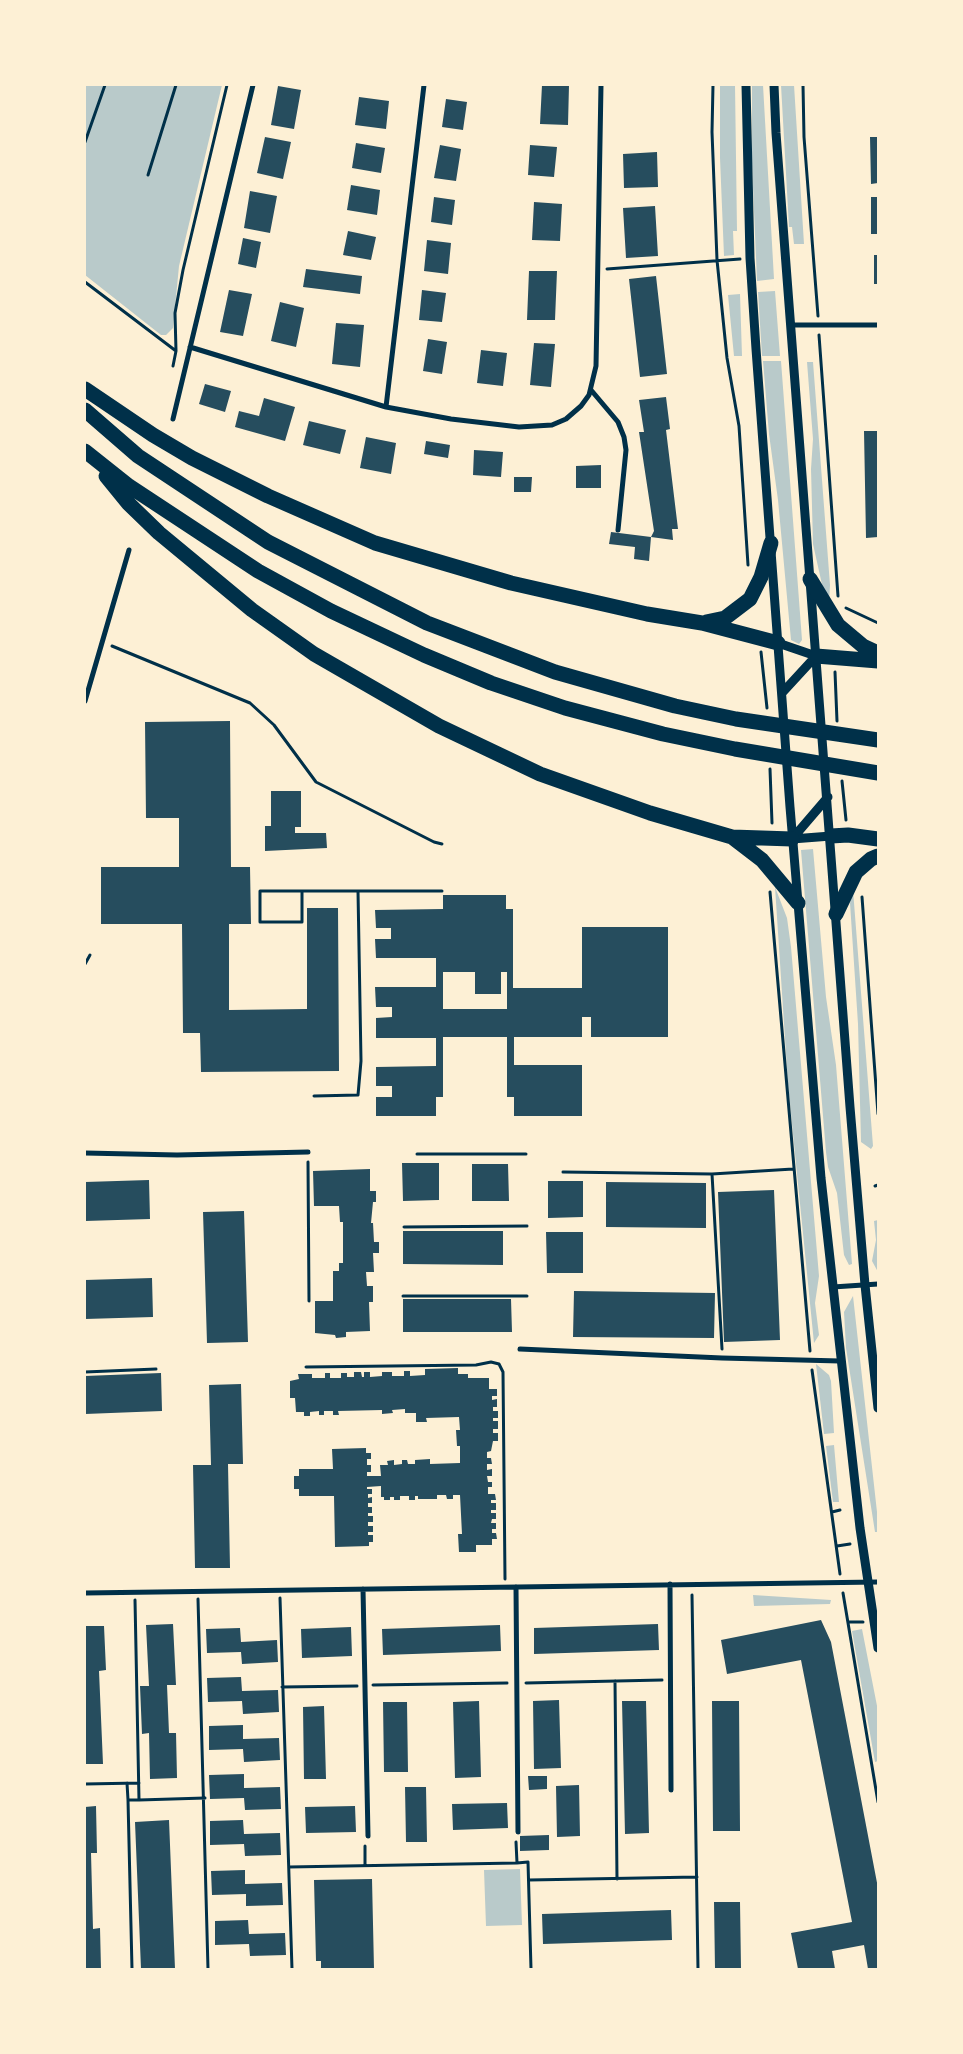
<!DOCTYPE html>
<style>
body{margin:0}
#map{position:relative;width:963px;height:2054px;overflow:hidden;background:#fdf0d5;font-family:Jost,sans-serif}
canvas{display:block}
.frame{position:absolute;inset:0;border:86px solid #fdf0d5;pointer-events:none}
</style>
<div id="map">
<canvas width="963" height="2054"></canvas>
<div class="frame"></div>
</div>
<script>
const context = document.querySelector('canvas').getContext('2d');
context.lineJoin = 'round';
function paint(path, color) { context.fillStyle = color; context.fill(path, 'evenodd'); }
const toPath = rows => new Path2D(rows.map(r => 'M' + r).join(''));
function trace(path, color, width, dash) { context.strokeStyle = color; context.lineWidth = width; context.lineCap = dash ? 'butt' : 'round'; context.setLineDash(dash || []); context.stroke(path); }
const green = toPath([
 [85,85,222,85,179,266,173,328,166,335,161,335,85,275],
 [720,85,735,85,737,231,733,231,734,255,724,256,720,158],
 [752,85,763,85,774,279,757,281,752,164],
 [781,85,794,85,804,244,794,244,792,227,789,227],
 [775,291,780,356,762,356,758,292],
 [740,294,742,356,734,356,728,295],
 [763,361,781,361,802,640,799,644,791,640,778,500,769,434],
 [807,362,813,362,830,585,829,603,823,589,813,544,811,469,813,439],
 [813,849,826,997,836,1065,852,1264,849,1265,844,1255,837,1193,828,1167,826,1152,801,850],
 [775,887,787,918,791,947,819,1276,815,1303,819,1335,814,1343,788,1084],
 [853,890,873,1146,871,1149,861,1142,858,1024,850,903],
 [878,1220,878,1272,872,1261,876,1240,874,1221],
 [853,1296,878,1521,878,1532,875,1532,846,1348,844,1312],
 [816,1364,829,1375,831,1381,834,1433,824,1434],
 [834,1445,839,1502,833,1502,826,1446],
 [753,1595,831,1600,830,1604,754,1606],
 [862,1629,878,1711,878,1761,875,1762,852,1631],
 [520,1869,522,1925,486,1926,484,1870]
]);
const building = toPath([
 [542,85,569,85,568,125,540,124],
 [278,86,301,90,294,129,271,125],
 [359,97,389,101,386,129,355,125],
 [446,99,467,102,463,130,442,127],
 [265,137,291,142,283,179,257,173],
 [870,137,878,137,878,183,871,184],
 [356,143,385,148,381,173,352,168],
 [440,145,461,149,456,181,434,178],
 [530,145,557,147,554,177,528,175],
 [657,152,658,187,624,188,623,154],
 [351,185,380,190,377,215,347,210],
 [250,191,277,196,270,233,244,228],
 [434,197,455,200,452,225,431,222],
 [871,197,878,197,878,234,871,234],
 [534,202,562,204,560,241,532,240],
 [655,206,658,256,626,258,623,208],
 [348,231,376,237,371,260,343,255],
 [243,238,261,242,256,268,238,264],
 [427,240,451,243,448,274,424,271],
 [874,255,878,255,878,284,874,284],
 [306,269,362,276,360,294,303,287],
 [529,271,557,271,555,320,527,320],
 [656,276,667,374,640,377,629,279],
 [229,290,252,294,243,336,220,332],
 [422,290,446,293,442,322,419,320],
 [280,302,304,308,296,347,271,341],
 [336,323,364,325,360,367,332,364],
 [428,339,447,342,442,374,423,371],
 [534,343,555,344,551,387,530,385],
 [481,350,507,353,503,386,477,383],
 [205,384,231,391,225,412,199,404],
 [666,397,670,429,666,430,678,529,672,529,673,540,651,537,649,561,634,559,635,547,609,544,611,532,651,537,654,531,639,432,644,432,639,400],
 [264,398,295,407,285,441,235,427,239,411,259,416],
 [309,421,346,430,340,454,303,445],
 [864,431,878,431,878,537,866,538],
 [366,437,396,443,391,474,360,468],
 [426,441,450,445,448,458,424,454],
 [474,450,503,452,501,477,473,475],
 [601,465,601,488,576,488,576,466],
 [514,477,532,477,531,492,514,492],
 [230,721,231,867,250,867,251,924,229,924,229,1010,307,1009,307,908,338,908,339,1071,201,1072,200,1033,183,1033,182,924,101,924,101,867,179,867,179,818,146,818,145,722],
 [271,791,301,791,301,827,295,827,295,833,326,833,327,848,265,851,265,826,271,826],
 [443,895,506,895,506,909,513,909,513,988,582,988,582,927,668,927,668,1037,591,1037,591,1017,582,1017,582,1037,514,1037,514,1065,582,1065,582,1116,514,1116,514,1097,507,1097,507,1037,443,1037,443,1097,436,1097,436,1116,376,1116,376,1097,392,1097,392,1086,376,1086,376,1067,436,1066,436,1038,376,1038,376,1018,392,1017,392,1007,376,1007,375,987,436,987,436,958,376,958,375,939,391,939,391,928,376,928,375,910,443,909],
 [443,972,475,972,475,994,501,994,501,972,507,972,507,1009,443,1009],
 [402,1163,439,1163,439,1200,403,1201],
 [472,1164,508,1164,509,1201,472,1201],
 [370,1169,370,1191,376,1191,376,1202,373,1202,371,1223,373,1223,374,1242,379,1242,379,1253,373,1253,374,1272,366,1272,367,1286,373,1286,373,1302,369,1302,370,1331,346,1332,346,1337,336,1338,335,1335,315,1333,315,1301,333,1301,333,1271,339,1271,339,1263,343,1263,343,1222,340,1222,339,1206,314,1206,313,1171],
 [149,1180,150,1219,85,1221,85,1182],
 [548,1181,583,1181,583,1217,548,1218],
 [606,1182,706,1183,706,1228,606,1227],
 [774,1190,780,1340,724,1342,718,1192],
 [244,1211,248,1342,207,1343,203,1212],
 [403,1231,503,1231,503,1265,403,1264],
 [546,1232,583,1232,583,1273,547,1273],
 [152,1278,153,1317,85,1319,85,1280],
 [574,1291,715,1293,714,1338,573,1337],
 [403,1299,511,1299,512,1332,403,1332],
 [458,1368,458,1374,468,1374,468,1378,489,1378,489,1389,497,1389,497,1396,492,1396,492,1400,497,1399,497,1407,493,1407,493,1411,498,1411,498,1418,493,1418,493,1421,498,1421,498,1429,493,1429,493,1433,498,1433,498,1441,493,1441,491,1451,487,1452,487,1458,491,1458,492,1464,487,1464,487,1470,492,1469,492,1476,487,1476,488,1482,492,1482,492,1487,488,1487,488,1494,495,1494,496,1500,491,1500,491,1503,496,1503,496,1510,491,1510,491,1513,496,1513,496,1519,492,1519,491,1523,496,1523,496,1529,492,1529,492,1533,496,1533,497,1539,492,1539,492,1545,476,1545,476,1552,459,1552,458,1534,462,1534,460,1495,453,1495,453,1499,447,1499,446,1495,437,1495,437,1499,418,1499,418,1496,415,1496,415,1500,409,1500,409,1496,400,1496,400,1500,394,1500,394,1497,390,1497,390,1500,384,1500,384,1497,381,1497,381,1486,367,1487,367,1489,372,1489,372,1494,368,1494,368,1498,372,1497,372,1503,368,1503,368,1507,372,1507,372,1513,368,1513,368,1516,373,1516,373,1522,368,1522,368,1526,373,1526,373,1532,368,1532,368,1535,373,1535,373,1542,369,1542,369,1546,335,1547,334,1496,299,1496,299,1489,294,1489,294,1476,299,1476,299,1469,333,1469,332,1449,366,1448,366,1453,371,1453,371,1459,367,1459,367,1465,371,1465,371,1472,367,1472,367,1476,381,1476,380,1465,388,1465,387,1461,394,1460,394,1465,402,1464,402,1460,407,1460,408,1464,415,1464,415,1460,430,1459,430,1464,460,1463,460,1446,457,1446,456,1430,460,1430,459,1417,426,1418,427,1422,416,1422,416,1413,405,1413,405,1409,392,1410,393,1413,382,1414,382,1410,338,1411,339,1415,333,1415,333,1411,324,1411,324,1415,319,1415,319,1411,310,1412,310,1416,304,1416,304,1412,296,1412,295,1398,290,1398,290,1381,299,1379,298,1374,312,1374,312,1378,325,1378,325,1373,330,1373,330,1378,341,1378,341,1373,347,1373,347,1377,354,1377,354,1372,361,1372,362,1377,364,1377,364,1372,370,1372,370,1377,382,1376,382,1372,392,1372,392,1376,404,1376,404,1371,410,1371,410,1376,425,1375,425,1369],
 [161,1373,162,1411,85,1414,85,1376],
 [241,1384,243,1464,228,1464,230,1568,195,1568,193,1465,211,1465,209,1385],
 [821,1620,831,1642,878,1888,878,1969,868,1969,864,1945,832,1951,835,1969,798,1969,791,1933,852,1922,801,1660,727,1674,721,1640],
 [173,1624,176,1685,167,1685,169,1733,176,1733,177,1778,150,1779,149,1733,142,1734,140,1686,149,1686,146,1625],
 [658,1624,659,1650,534,1654,534,1628],
 [500,1625,501,1651,383,1655,382,1629],
 [85,1626,104,1626,106,1670,99,1671,103,1764,85,1764],
 [351,1627,352,1656,302,1658,301,1629],
 [240,1628,241,1642,277,1640,278,1662,242,1664,241,1652,207,1653,206,1629],
 [241,1677,242,1691,278,1690,279,1712,243,1714,242,1701,208,1702,207,1678],
 [559,1700,561,1768,534,1769,533,1701],
 [479,1701,481,1777,455,1778,453,1702],
 [622,1701,646,1701,649,1833,625,1834],
 [712,1701,739,1701,740,1831,713,1831],
 [383,1702,407,1702,408,1772,384,1772],
 [324,1706,326,1779,304,1779,303,1707],
 [243,1725,243,1739,279,1738,280,1760,244,1762,243,1749,209,1750,209,1726],
 [244,1774,244,1788,280,1787,281,1809,245,1810,244,1798,210,1799,209,1775],
 [528,1776,547,1776,547,1789,529,1790],
 [579,1785,580,1836,557,1837,556,1786],
 [405,1787,426,1787,427,1842,406,1842],
 [507,1803,508,1828,453,1830,452,1804],
 [96,1806,97,1853,91,1853,93,1929,100,1928,101,1969,85,1969,85,1807],
 [355,1806,356,1832,306,1833,305,1807],
 [169,1820,175,1969,141,1969,135,1822],
 [243,1820,244,1834,280,1833,281,1855,245,1856,244,1844,210,1845,210,1821],
 [549,1835,549,1850,520,1851,520,1836],
 [245,1870,245,1884,282,1883,283,1905,246,1906,246,1894,212,1895,211,1871],
 [372,1879,374,1969,321,1969,321,1961,316,1961,314,1880],
 [714,1902,740,1902,741,1969,715,1969],
 [671,1910,672,1940,543,1944,542,1914],
 [248,1920,249,1934,285,1933,286,1955,250,1956,249,1944,215,1945,215,1921]
]);
const path = toPath([
 [713,85,712,132,717,260,727,358,739,426,748,565],
 [803,85,804,137,818,316],
 [85,142,105,85],
 [148,175,176,85],
 [607,269,740,259],
 [85,282,176,351],
 [819,335,838,596],
 [173,366,176,351,175,313,183,270,227,85],
 [846,608,878,623],
 [112,646,250,703,274,725,316,782,434,842,442,844],
 [761,652,767,708],
 [835,672,837,721],
 [770,769,772,823],
 [842,781,846,820],
 [302,891,302,922,260,922,260,891,442,891],
 [770,892,810,1351],
 [862,897,878,1114],
 [85,964,90,955],
 [314,1096,358,1095,361,1061,358,891],
 [417,1154,526,1154],
 [308,1162,309,1301],
 [563,1172,712,1174],
 [875,1186,878,1185],
 [404,1227,527,1226],
 [403,1296,527,1296],
 [722,1349,712,1174,793,1169],
 [306,1367,476,1365,491,1362,499,1364,503,1372,505,1579],
 [812,1370,840,1574],
 [85,1372,156,1369],
 [832,1512,840,1510],
 [837,1546,850,1544],
 [843,1593,878,1802],
 [692,1595,698,1969],
 [280,1598,292,1969],
 [198,1599,208,1969],
 [848,1622,863,1622],
 [615,1681,617,1879],
 [526,1683,662,1680],
 [373,1685,507,1683],
 [282,1687,357,1686],
 [127,1783,128,1800],
 [85,1784,139,1783],
 [139,1800,205,1798],
 [516,1842,517,1863,528,1862,531,1969],
 [365,1846,365,1865],
 [289,1867,517,1863],
 [529,1880,697,1877],
 [132,1969,128,1800,139,1800,135,1600]
]);
const minor = toPath([
 [790,325,878,325],
 [190,347,386,407,451,419,519,427,552,425,566,419,581,406,589,395,596,366,601,85],
 [591,390,618,422,624,437,626,450,618,530],
 [386,407,424,85],
 [173,419,253,85],
 [85,701,129,550],
 [85,1153,177,1155,308,1152],
 [833,1287,878,1284],
 [520,1349,722,1358,840,1361],
 [670,1584,671,1790],
 [516,1587,518,1832],
 [363,1589,368,1836],
 [85,1593,878,1582]
]);
const tertiary = toPath([
 [746,85,750,258,756,349,790,807,821,1178,860,1528,878,1648],
 [774,85,776,133,850,1107,865,1285,878,1408],
 [778,643,816,656],
 [782,693,816,656],
 [792,839,828,797],
 [792,839,831,836]
]);
const motorway = toPath([
 [85,389,153,435,192,458,268,496,375,543,511,583,647,614,702,623,778,643],
 [85,410,138,456,268,542,427,623,555,672,675,706,736,719,878,740],
 [85,451,129,486,258,571,331,611,424,655,491,683,565,708,663,734,735,749,878,773],
 [106,476,128,503,159,533,252,610,314,654,439,726,540,774,650,813,732,837,792,839],
 [810,579,838,625,863,646,878,653],
 [706,622,725,618,750,599,761,577,771,543],
 [816,656,878,661],
 [831,836,848,835,878,839],
 [732,837,762,860,798,903],
 [836,914,856,872,871,859,878,856]
]);
paint(green, '#b9caca');
paint(building, '#264d5e');
trace(path, '#003049', 3);
trace(minor, '#003049', 5);
trace(tertiary, '#003049', 9);
trace(motorway, '#003049', 15);
</script>
